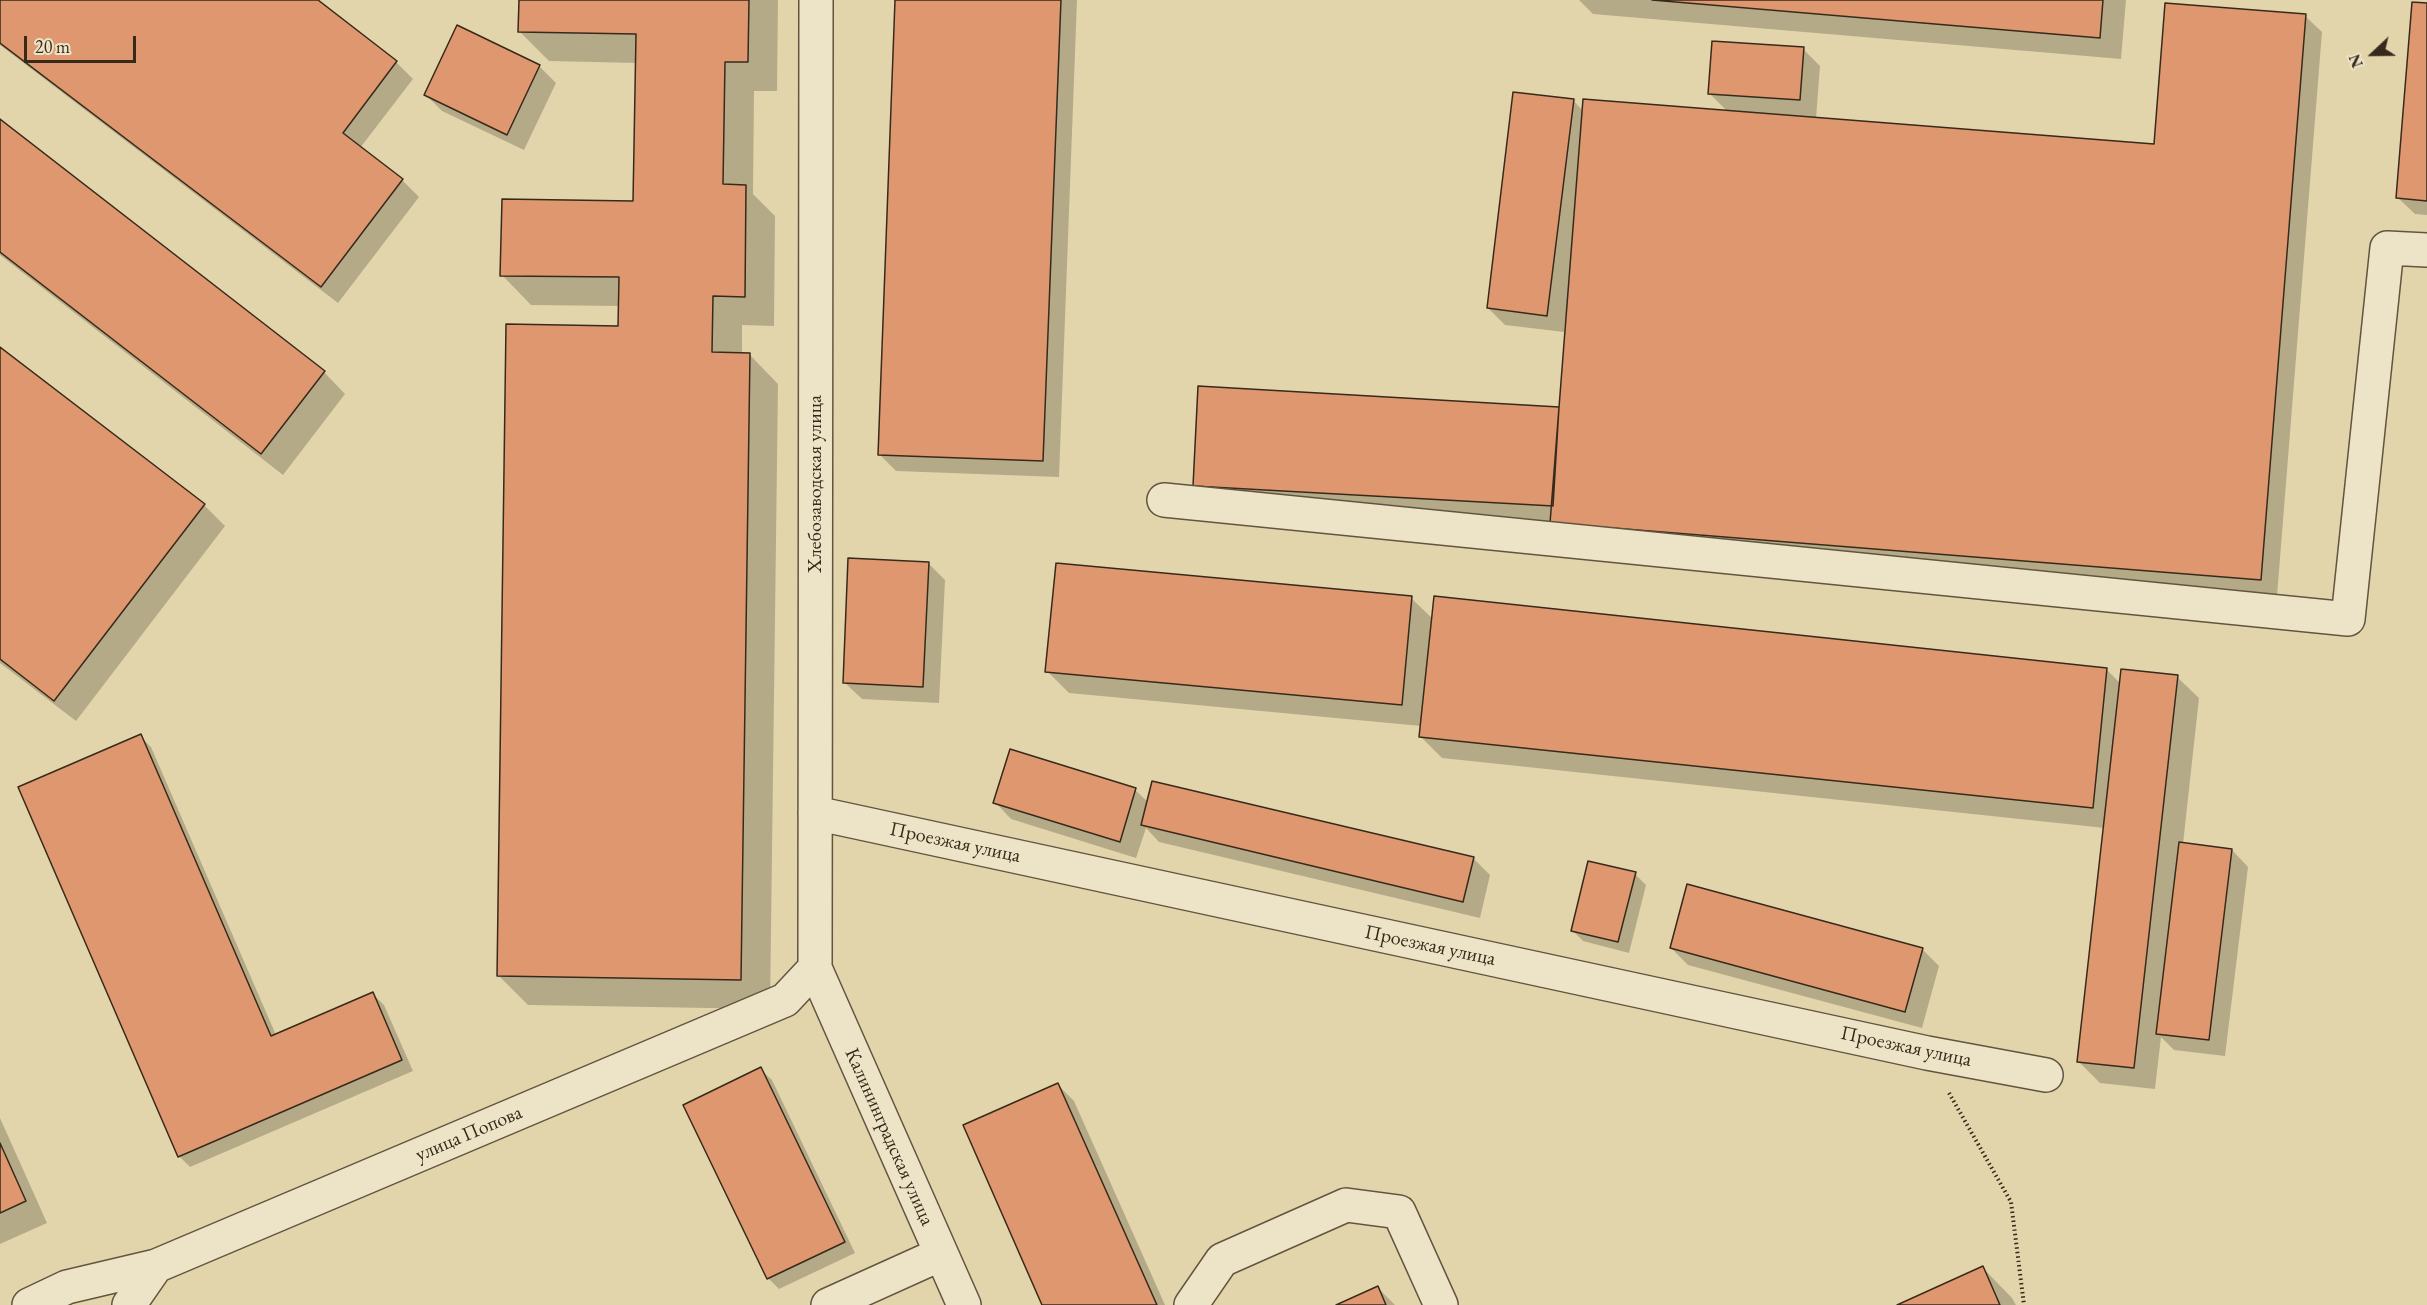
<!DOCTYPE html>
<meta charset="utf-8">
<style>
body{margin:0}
#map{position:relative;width:2427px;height:1305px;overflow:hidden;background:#e3d5ab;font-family:"EB Garamond",serif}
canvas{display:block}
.north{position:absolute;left:2343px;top:24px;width:60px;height:60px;-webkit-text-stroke:4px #ede4c8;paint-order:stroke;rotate:248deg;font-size:16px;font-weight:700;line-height:24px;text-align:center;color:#372a1b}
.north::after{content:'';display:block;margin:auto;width:21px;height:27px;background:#372a1b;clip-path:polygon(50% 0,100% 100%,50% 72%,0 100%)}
.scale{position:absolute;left:24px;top:36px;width:112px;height:27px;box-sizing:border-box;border:3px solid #372a1b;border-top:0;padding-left:8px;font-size:18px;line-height:21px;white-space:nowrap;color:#372a1b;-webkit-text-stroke:4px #ede4c8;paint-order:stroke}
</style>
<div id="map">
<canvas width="2427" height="1305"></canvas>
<div class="north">N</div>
<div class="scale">20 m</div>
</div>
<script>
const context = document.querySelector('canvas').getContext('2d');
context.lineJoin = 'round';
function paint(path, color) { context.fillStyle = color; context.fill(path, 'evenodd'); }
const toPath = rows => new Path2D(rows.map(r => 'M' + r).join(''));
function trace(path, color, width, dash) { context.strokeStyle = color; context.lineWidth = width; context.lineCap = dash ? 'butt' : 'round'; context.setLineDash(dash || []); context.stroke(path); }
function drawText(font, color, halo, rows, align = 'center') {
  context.font = font + ' "EB Garamond",serif'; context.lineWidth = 4.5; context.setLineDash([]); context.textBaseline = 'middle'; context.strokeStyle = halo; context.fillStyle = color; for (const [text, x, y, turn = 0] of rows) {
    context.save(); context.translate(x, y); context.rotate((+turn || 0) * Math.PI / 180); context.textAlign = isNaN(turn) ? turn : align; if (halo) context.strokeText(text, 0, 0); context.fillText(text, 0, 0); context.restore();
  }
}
const shadow = toPath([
 [0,0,315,0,396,62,413,79,360,148,402,180,419,197,338,303,0,45],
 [520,0,778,0,777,91,754,91,753,194,775,216,774,326,742,325,742,354,749,354,778,384,770,1009,528,1005,498,975,619,328,620,306,531,305,502,275,635,202,637,63,549,61,520,32],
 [897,0,1077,0,1059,477,896,471,879,454],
 [1579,0,2126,0,2121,59,1593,14],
 [2427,4,2427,215,2415,214,2398,198],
 [2305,16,2322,32,2277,596,1216,507,1194,486,1562,412,1569,307,1567,307,1564,332,1505,325,1488,308,1573,100,1583,111,1728,112,1709,93,1803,49,1820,66,1816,119,2155,146],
 [539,66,556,83,524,150,442,111,426,95],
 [0,121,324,372,345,394,283,475,0,255],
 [0,349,204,505,225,526,76,721,0,663],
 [928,563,945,580,939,703,862,699,845,683],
 [1411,598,1433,619,2107,670,2121,684,2177,677,2199,698,2183,844,2232,850,2248,867,2225,1056,2174,1050,2161,1037,2155,1089,2100,1083,2078,1061,2105,828,1442,758,1420,736,1421,726,1069,693,1047,671],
 [140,736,151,747,276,1035,373,994,384,1005,413,1071,190,1167,179,1156],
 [1135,790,1148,802,1473,858,1490,875,1480,918,1159,842,1146,828,1136,858,1011,819,995,802],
 [1635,874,1646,885,1629,953,1583,941,1572,930],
 [1671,948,1922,949,1939,966,1922,1028,1688,965],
 [760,1069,772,1080,855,1253,779,1289,768,1278],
 [1058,1085,1074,1101,1165,1305,1044,1305],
 [0,1118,47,1223,0,1244],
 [1983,1268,2012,1298,2016,1305,1901,1305],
 [1378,1288,1395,1305,1339,1305]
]);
const building = toPath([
 [0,0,318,0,397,61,343,133,403,179,321,287,0,43,0,0],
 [519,0,749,0,748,62,725,62,723,184,746,185,745,297,713,296,712,352,750,353,741,980,497,976,506,324,618,326,619,277,500,276,502,199,633,201,636,34,518,32,519,0],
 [895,0,1061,0,1043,461,878,455,895,0],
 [1652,0,2103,0,2100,38,1652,0],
 [2412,2,2427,3,2427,201,2396,198,2412,2],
 [2165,3,2306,14,2261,580,1550,523,1583,99,2154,144,2165,3],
 [457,25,540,65,507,135,424,95,457,25],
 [1712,41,1804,47,1800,100,1708,94,1712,41],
 [1513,92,1574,99,1547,316,1487,308,1513,92],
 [0,119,325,371,261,454,0,252,0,119],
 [0,347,205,504,54,701,0,659,0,347],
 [1198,386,1559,407,1553,506,1193,486,1198,386],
 [848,558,929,562,923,687,843,683,848,558],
 [1056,563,1412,596,1402,705,1045,672,1056,563],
 [1434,596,2107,668,2093,808,1419,737,1434,596],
 [2121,669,2178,675,2134,1068,2077,1062,2121,669],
 [141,734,271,1036,373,992,402,1060,178,1157,18,787,141,734],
 [1010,749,1136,788,1120,842,993,803,1010,749],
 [1152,781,1474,857,1463,902,1141,825,1152,781],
 [2179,842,2232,849,2209,1040,2156,1034,2179,842],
 [1588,861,1636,872,1618,942,1571,931,1588,861],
 [1687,884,1923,948,1905,1012,1670,948,1687,884],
 [761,1067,845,1242,767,1279,683,1105,761,1067],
 [1058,1083,1157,1305,1042,1305,963,1125,1058,1083],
 [0,1143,26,1201,0,1213,0,1143],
 [1983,1266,2000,1305,1897,1305,1983,1266],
 [1378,1286,1386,1305,1336,1305,1378,1286]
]);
const path = toPath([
 [1949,1093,2011,1202,2024,1305]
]);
const minor = toPath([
 [816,0,815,968,964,1305],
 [1164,500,2348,619,2387,248,2427,250],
 [815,813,1927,1053,2046,1075],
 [29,1305,67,1287,156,1266,785,1000,815,968],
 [129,1305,156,1266],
 [828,1305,941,1254],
 [1191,1305,1222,1260,1346,1205,1399,1212,1441,1305]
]);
const streetNames = [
 ["Хлебозаводская улица",816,484,-90],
 ["Проезжая улица",955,843,12],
 ["Проезжая улица",1430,946,12],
 ["Проезжая улица",1906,1047,12],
 ["улица Попова",469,1134,-23],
 ["Калининградская улица",889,1137,66]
];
paint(shadow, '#0003');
paint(building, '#de976f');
trace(building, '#372a1b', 1.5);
trace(minor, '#62553f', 36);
trace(path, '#372a1b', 4, [1.5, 3]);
trace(minor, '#ede4c8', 33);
drawText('20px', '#372a1b', '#ede4c8', streetNames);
</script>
